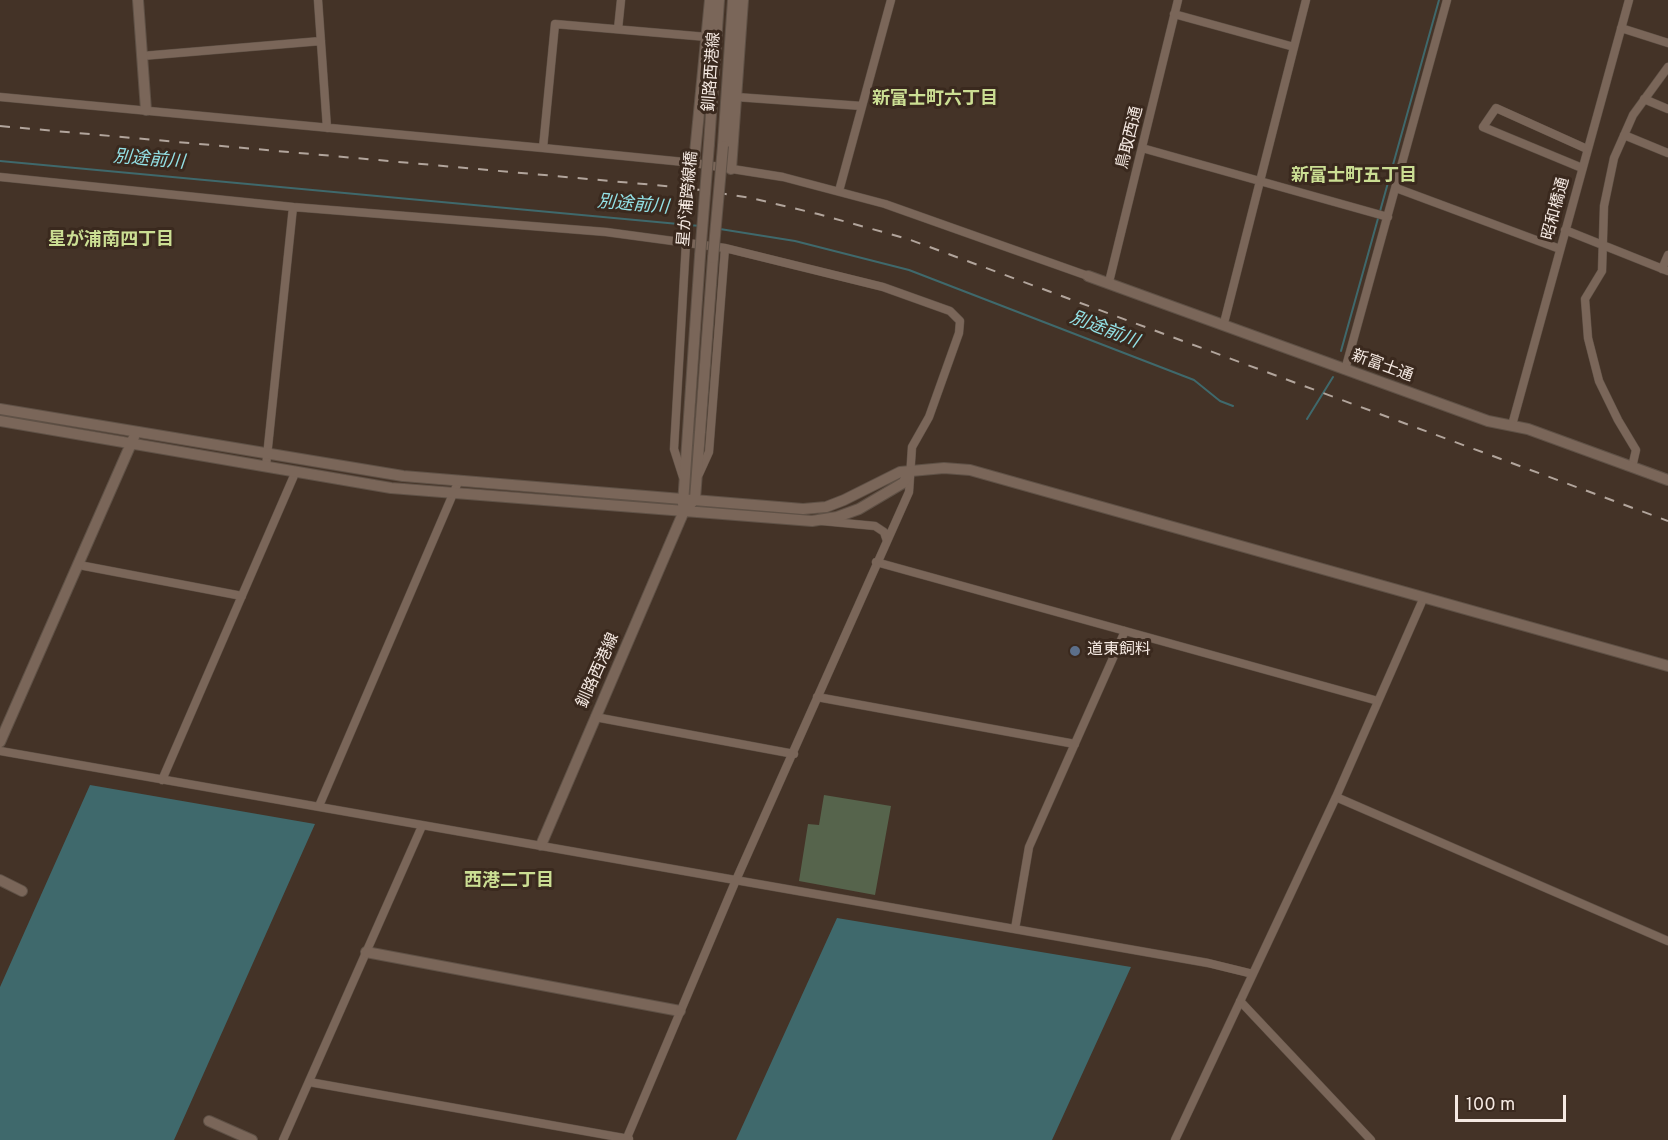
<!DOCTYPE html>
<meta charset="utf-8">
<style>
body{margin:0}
#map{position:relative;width:1668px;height:1140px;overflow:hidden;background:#443327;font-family:Overpass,sans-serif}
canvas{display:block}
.scale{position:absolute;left:1455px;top:1095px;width:111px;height:27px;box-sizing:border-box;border:3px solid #f5e9e2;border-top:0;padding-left:8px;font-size:18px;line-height:21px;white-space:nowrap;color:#f5e9e2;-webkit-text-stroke:4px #3a291e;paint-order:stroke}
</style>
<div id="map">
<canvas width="1668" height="1140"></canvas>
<div class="scale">100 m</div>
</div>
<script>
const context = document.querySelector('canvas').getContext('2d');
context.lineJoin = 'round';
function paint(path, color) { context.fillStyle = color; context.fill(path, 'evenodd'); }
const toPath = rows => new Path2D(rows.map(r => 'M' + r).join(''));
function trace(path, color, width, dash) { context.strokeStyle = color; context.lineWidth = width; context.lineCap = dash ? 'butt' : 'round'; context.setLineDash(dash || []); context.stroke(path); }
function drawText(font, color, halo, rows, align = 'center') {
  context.font = font + ' Overpass,"Noto Sans JP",sans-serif'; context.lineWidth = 6; context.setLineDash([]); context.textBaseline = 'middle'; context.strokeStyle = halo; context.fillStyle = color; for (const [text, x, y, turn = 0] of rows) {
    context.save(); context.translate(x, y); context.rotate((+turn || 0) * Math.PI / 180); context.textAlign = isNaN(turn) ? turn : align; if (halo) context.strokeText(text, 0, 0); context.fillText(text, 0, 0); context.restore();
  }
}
const green = toPath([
 [824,795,891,806,875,895,799,881,808,824,819,825]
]);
const water = toPath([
 [90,785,315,824,174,1140,0,1140,0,987],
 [837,918,1131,967,1052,1140,736,1140]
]);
const stream = toPath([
 [0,161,700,226],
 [720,229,795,241,909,270,1194,380,1220,401,1233,406],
 [1341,351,1439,0],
 [1307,419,1333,377]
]);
const street = toPath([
 [318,0,327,128],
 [1174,14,1294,47],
 [1621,28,1668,43],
 [618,29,621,0],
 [142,56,321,41],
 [0,97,543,148,694,163,783,177,885,204,1088,276],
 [736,97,862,106],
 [1644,99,1668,109],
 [1624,135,1668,153],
 [543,148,555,24,707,37],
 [1142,148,1388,217],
 [1582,168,1483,127,1496,108,1587,149],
 [0,177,293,207,606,232,725,248,883,287,950,311,960,321,959,333,929,417,912,447,909,492,736,880,626,1140],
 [1396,188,1560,249],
 [839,191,891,0],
 [1565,230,1668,271],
 [1662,269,1668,255],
 [1109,282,1178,0],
 [1224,323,1306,0],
 [1345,370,1447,0],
 [1512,425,1629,0],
 [266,466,293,207],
 [1632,467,1636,450,1618,420,1599,381,1588,338,1585,299,1602,271,1604,206,1614,158,1633,115,1668,67],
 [699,474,709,452,725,248],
 [683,477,674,449,686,243],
 [822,521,875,526,884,532,887,541],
 [876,562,1378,701],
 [79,565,242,596],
 [817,697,1075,744],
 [595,717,794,754],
 [0,751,1208,963,1253,974],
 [162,780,296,471],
 [1336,797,1668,941],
 [319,806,459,480],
 [1015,929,1029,847,1125,631],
 [1240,1001,1371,1140],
 [309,1082,629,1139],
 [283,1140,422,826],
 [1175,1140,1336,797,1424,597]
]);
const secondary = toPath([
 [138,0,146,110],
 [709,144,719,0],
 [723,146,733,0],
 [694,163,710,0],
 [731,169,743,0],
 [1088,276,1488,421,1528,429,1668,480],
 [0,409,403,476,803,509,826,507,844,500,900,472,944,468,970,470,1668,666],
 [0,421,391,488,812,521,837,517,859,509,903,483,910,473],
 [683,504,700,256],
 [0,742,134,437],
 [541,845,684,511,695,499,713,258],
 [0,880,22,891],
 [366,952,680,1011],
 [209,1121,252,1140]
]);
const rail = toPath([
 [0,126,688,188,751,198,818,214,908,239,1668,521]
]);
const secondaryBridge = toPath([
 [700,256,709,144],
 [713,258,723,146]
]);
const markers = [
 [1075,651,6,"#5c6f8a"]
];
const streetNames = [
 ["釧路西港線",713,72,-86],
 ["鳥取西通",1131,138,-76],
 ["星が浦跨線橋",689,199,-85],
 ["昭和橋通",1557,209,-75],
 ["新富士通",1382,367,20],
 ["釧路西港線",599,671,-66]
];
const poiNames = [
 ["道東飼料",1087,651]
];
const neighbourhoodNames = [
 ["新富士町六丁目",935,100],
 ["新富士町五丁目",1354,177],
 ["星が浦南四丁目",111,241],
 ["西港二丁目",509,882]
];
const waterNames = [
 ["別途前川",149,161,5],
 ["別途前川",633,206,5],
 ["別途前川",1104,331,21]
];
paint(green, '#56644c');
paint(water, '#3f696c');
trace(stream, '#3f696c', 2);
trace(street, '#5f5146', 9);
trace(secondary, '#5f5146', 12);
trace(street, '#7a6659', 8);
trace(secondary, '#7a6659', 10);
trace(rail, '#b2a59c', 2, [10, 10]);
trace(secondaryBridge, '#5f5146', 12, []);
trace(secondaryBridge, '#7a6659', 10);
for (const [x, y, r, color] of markers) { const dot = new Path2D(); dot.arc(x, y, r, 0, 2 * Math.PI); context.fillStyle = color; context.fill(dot); trace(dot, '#3a291e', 2); }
drawText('16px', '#f5e9e2', '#3a291e', streetNames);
drawText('16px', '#f5e9e2', '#3a291e', poiNames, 'left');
drawText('bold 18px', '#cbde93', '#3a291e', neighbourhoodNames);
drawText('italic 18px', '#93e1e6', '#3a291e', waterNames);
</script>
